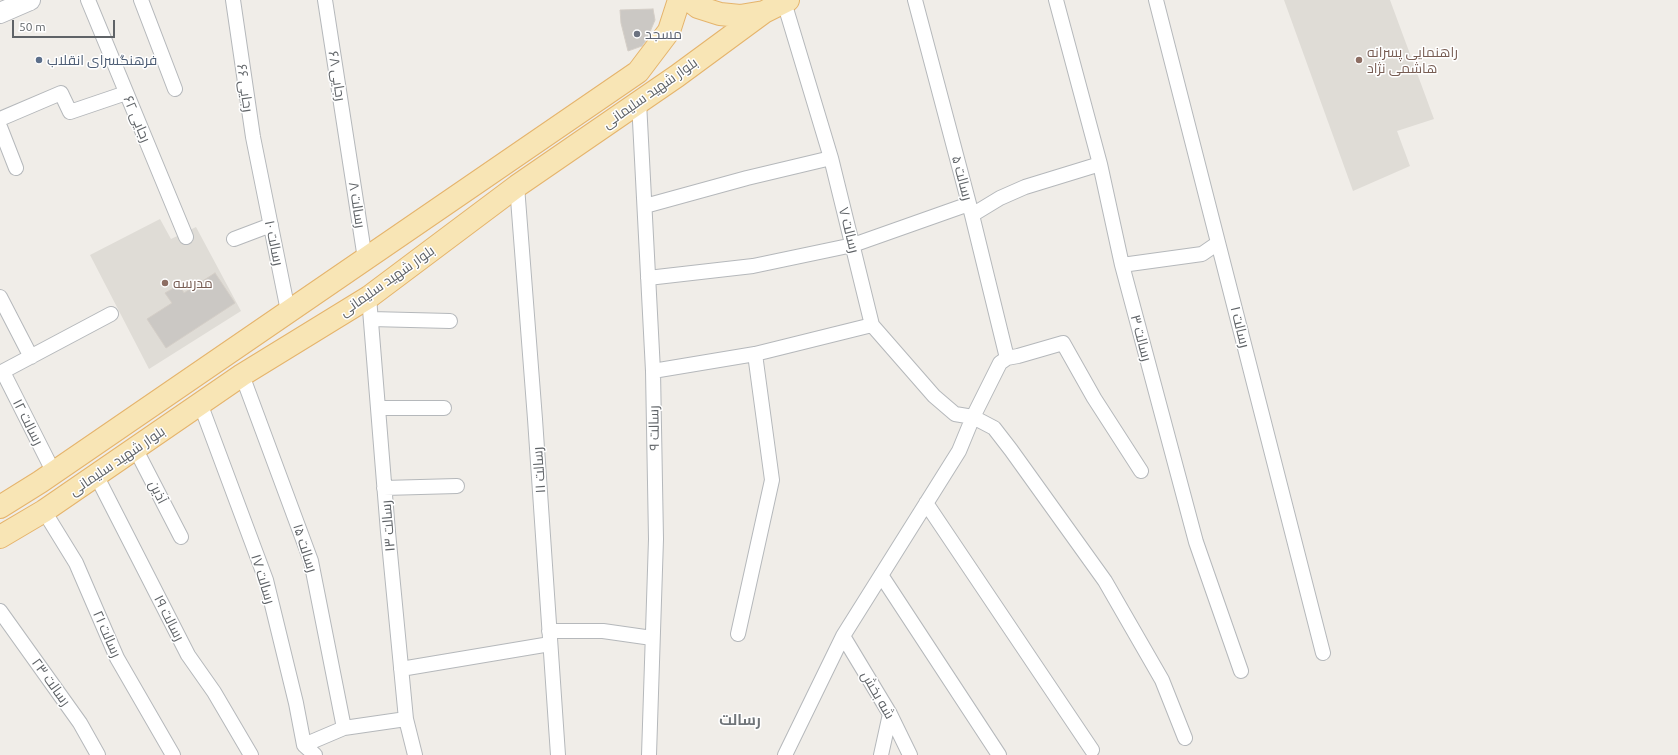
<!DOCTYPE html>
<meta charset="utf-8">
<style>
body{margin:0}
#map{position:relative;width:1678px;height:755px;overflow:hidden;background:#f0ede8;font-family:Ubuntu,sans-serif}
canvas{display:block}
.scale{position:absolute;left:12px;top:20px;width:103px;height:18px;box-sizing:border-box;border:2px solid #5f6367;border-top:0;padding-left:5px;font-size:12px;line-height:14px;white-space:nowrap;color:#5f6367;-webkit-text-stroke:3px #fff;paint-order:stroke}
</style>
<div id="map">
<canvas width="1678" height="755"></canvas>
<div class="scale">50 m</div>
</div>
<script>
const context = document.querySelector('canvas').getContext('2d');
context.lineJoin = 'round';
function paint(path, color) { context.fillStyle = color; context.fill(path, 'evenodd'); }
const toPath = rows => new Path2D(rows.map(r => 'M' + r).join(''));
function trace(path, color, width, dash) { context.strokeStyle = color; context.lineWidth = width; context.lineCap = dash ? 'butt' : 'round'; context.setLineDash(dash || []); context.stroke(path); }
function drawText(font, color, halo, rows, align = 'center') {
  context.font = font + ' Ubuntu,Cairo,sans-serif'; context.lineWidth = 3; context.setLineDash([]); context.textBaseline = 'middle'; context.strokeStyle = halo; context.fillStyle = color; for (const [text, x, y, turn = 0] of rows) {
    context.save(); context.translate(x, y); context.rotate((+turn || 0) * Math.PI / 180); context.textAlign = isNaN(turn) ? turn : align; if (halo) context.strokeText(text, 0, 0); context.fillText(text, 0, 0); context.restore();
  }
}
const education = toPath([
 [1284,0,1390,0,1434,119,1397,131,1410,166,1353,191],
 [160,219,171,239,196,227,241,311,149,369,90,255]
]);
const building = toPath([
 [653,9,655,20,647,39,642,46,628,51,621,23,620,10,653,9],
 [215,273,235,303,166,348,147,319,172,303,165,293,179,285,184,293,215,273]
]);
const street = toPath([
 [88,0,186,237],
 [141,0,175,89],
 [233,0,253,137,288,311],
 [325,0,365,259],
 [915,0,972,215,1007,358],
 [1056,0,1100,164,1122,265,1196,542,1241,671],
 [1156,0,1323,653],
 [784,2,831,158,872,325,934,396,955,414,973,417,994,428,1011,450,1105,581,1162,680,1185,738],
 [639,102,653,371,656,539,649,755],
 [0,119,61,93,70,112,126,93],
 [0,127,16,168],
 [517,186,535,419,558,755],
 [645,206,747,178,831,158],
 [972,215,1000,198,1025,187,1100,164],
 [234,239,271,225],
 [1122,265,1202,254,1218,243],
 [648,278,753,266,853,245,969,204],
 [0,297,31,357],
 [369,297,388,532,406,719,415,755],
 [371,319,450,321],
 [653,371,755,354,872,325],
 [3,372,54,473],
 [0,373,111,314],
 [242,375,311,561,344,728],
 [200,403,266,580,296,703,304,745,315,755],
 [378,408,444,408],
 [135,448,181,537],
 [96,475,188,655,214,692,251,755],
 [384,488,457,486],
 [926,503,1092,750],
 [44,511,76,563,117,658,173,755],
 [881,575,999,755],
 [0,611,80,723,98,755],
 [549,631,603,631,652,638],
 [738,634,772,480,755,354],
 [843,636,890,714,910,755],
 [401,669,550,644],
 [304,745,344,728,406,719],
 [785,755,843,636,959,451,973,417,1000,363,1007,358,1018,356,1063,343,1094,398,1141,471],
 [881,755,890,714]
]);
const secondary = toPath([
 [0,13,30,0]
]);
const primary = toPath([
 [689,0,698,7,720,14,740,16,764,12,788,0],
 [0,507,40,482,638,72,669,31,679,0],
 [0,537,44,511,242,375,369,297,517,186,677,76,764,12]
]);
const markers = [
 [637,34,4,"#6b7280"],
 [39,60,4,"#5c6f8a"],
 [1359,60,4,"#8d6e63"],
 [165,283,4,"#8d6e63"]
];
const worshipNames = [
 ["مسجد",645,34]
];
const educationNames = [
 ["راهنمایی پسرانه",1367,52],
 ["هاشمی نژاد",1367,68],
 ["مدرسه",173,283]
];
const serviceNames = [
 ["فرهنگسرای انقلاب",47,60]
];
const streetNames = [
 ["رجایی ۶۸",337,76,81],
 ["رجایی ۶۶",245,88,82],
 ["بلوار شهید سلیمانی",650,93,-35],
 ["رجایی ۶۲",137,119,67],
 ["رسالت ۵",962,178,75],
 ["رسالت ۸",357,205,81],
 ["رسالت ۷",849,230,76],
 ["رسالت ۱۰",274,243,78],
 ["بلوار شهید سلیمانی",387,281,-35],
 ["رسالت ۱",1240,327,76],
 ["رسالت ۳",1141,338,75],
 ["رسالت ۱۲",28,422,63],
 ["رسالت ۹",654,428,-91],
 ["بلوار شهید سلیمانی",117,461,-34],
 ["رسالت ۱۱",539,470,-94],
 ["آذین",158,492,63],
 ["رسالت ۱۳",388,526,-95],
 ["رسالت ۱۵",305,548,72],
 ["رسالت ۱۷",263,579,73],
 ["رسالت ۱۹",169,618,63],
 ["رسالت ۲۱",107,634,66],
 ["رسالت ۲۳",51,682,54],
 ["شه بخش",878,695,60]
];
const neighbourhoodNames = [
 ["رسالت",740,720]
];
paint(education, '#dfdcd6');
paint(building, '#cbc8c4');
trace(building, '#d4cec7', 1);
trace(street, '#b5b8bb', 16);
trace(secondary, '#b4b7bb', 22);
trace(primary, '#e5b46c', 24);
trace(street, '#fff', 14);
trace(secondary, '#fff', 20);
trace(primary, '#f8e5b5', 22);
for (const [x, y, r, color] of markers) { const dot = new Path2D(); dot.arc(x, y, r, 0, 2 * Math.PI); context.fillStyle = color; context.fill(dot); trace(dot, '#fff', 1.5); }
drawText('14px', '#5b616d', '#fff', worshipNames, 'left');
drawText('14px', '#785e54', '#fff', educationNames, 'left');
drawText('14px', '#4e5e75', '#fff', serviceNames, 'left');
drawText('14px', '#5f6367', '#fff', streetNames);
drawText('bold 15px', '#707579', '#fff', neighbourhoodNames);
</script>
